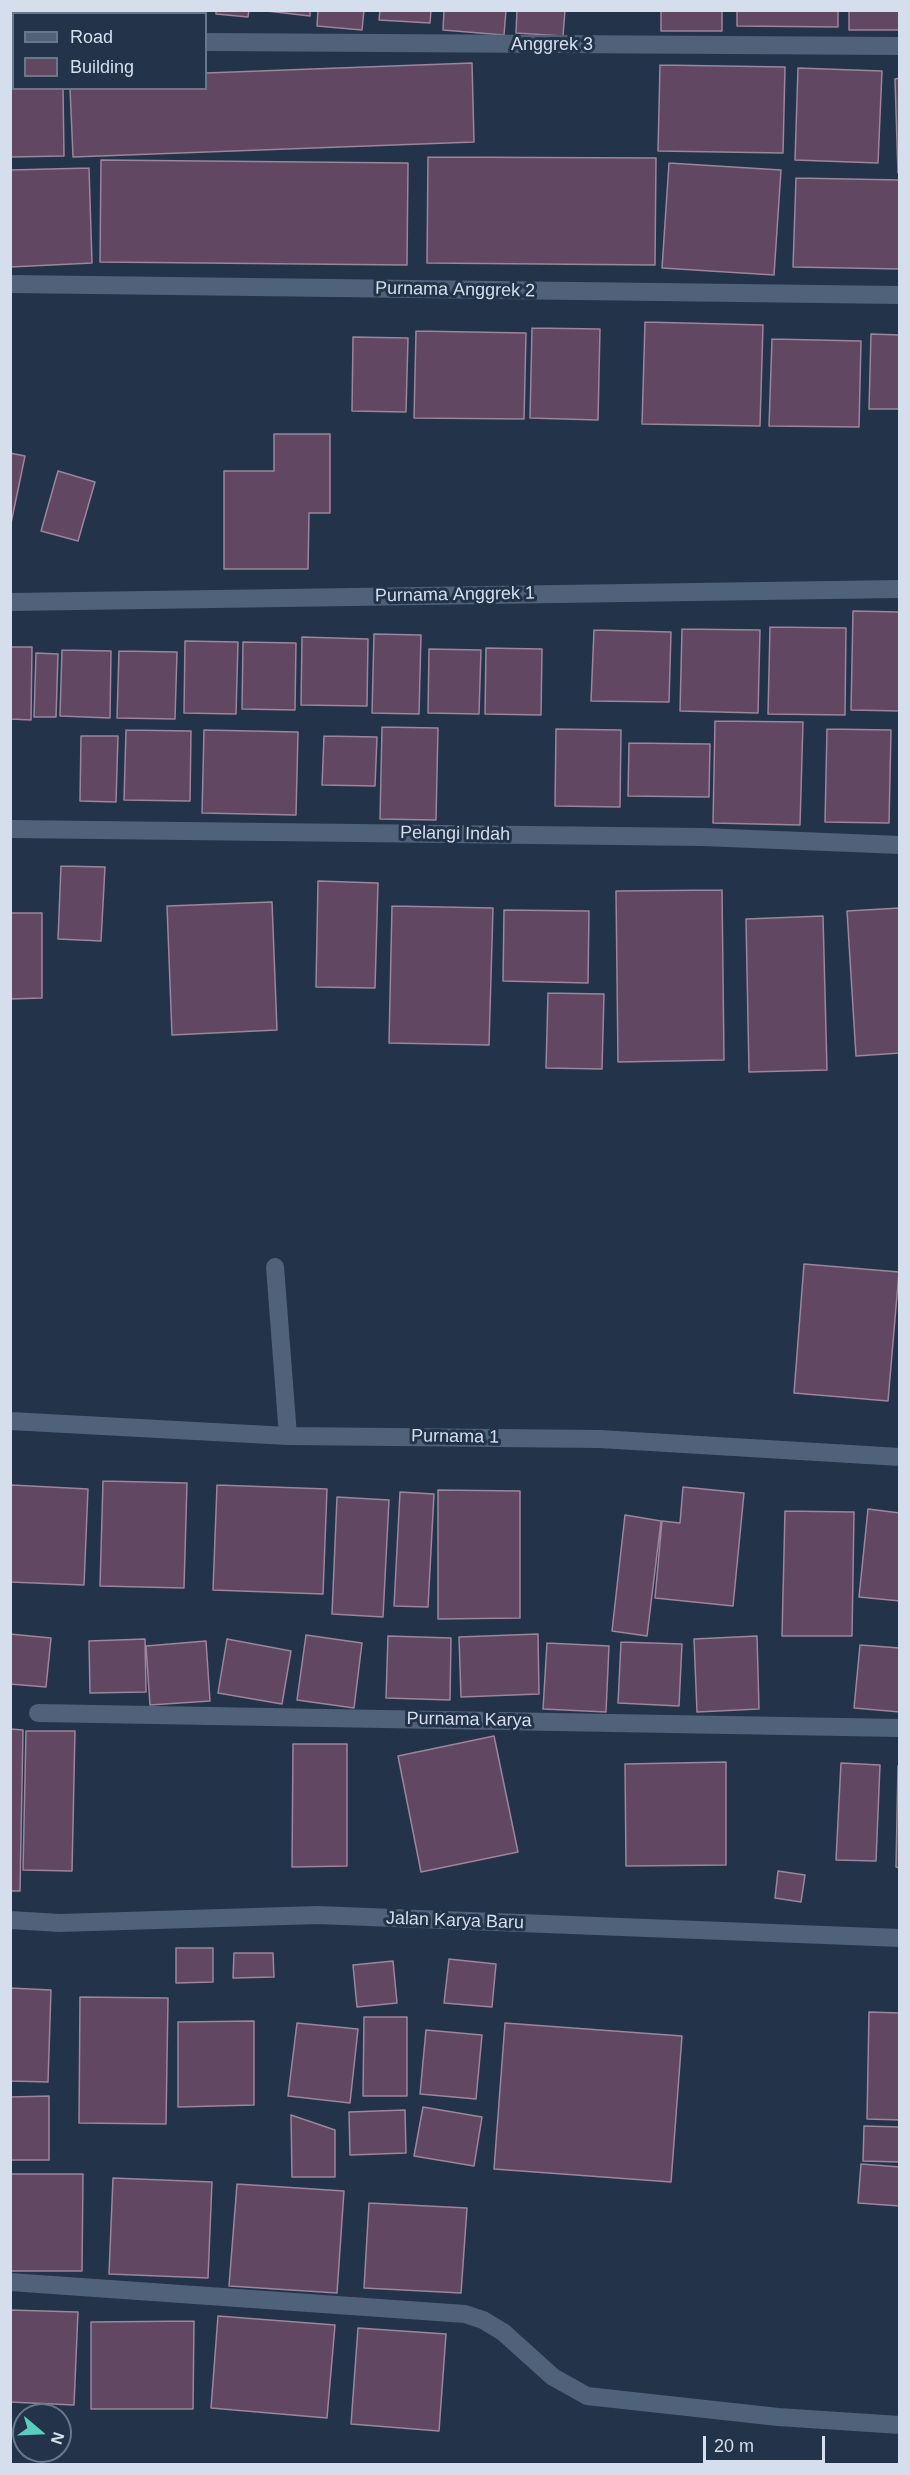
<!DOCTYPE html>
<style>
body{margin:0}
#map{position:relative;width:910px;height:2475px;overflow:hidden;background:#233349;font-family:Helvetica,sans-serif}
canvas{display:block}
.frame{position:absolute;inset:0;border:12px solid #d4deec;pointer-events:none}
.legend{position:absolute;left:12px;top:12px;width:195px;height:78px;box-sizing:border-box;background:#233349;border:2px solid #6a778a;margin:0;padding:8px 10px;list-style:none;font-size:18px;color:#d4deec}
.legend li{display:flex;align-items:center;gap:12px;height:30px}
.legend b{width:30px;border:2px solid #6a778a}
.north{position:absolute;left:12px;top:2403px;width:60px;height:60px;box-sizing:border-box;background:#233349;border:2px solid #6a778a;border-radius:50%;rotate:109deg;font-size:16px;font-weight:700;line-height:24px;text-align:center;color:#d4deec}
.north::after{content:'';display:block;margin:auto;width:21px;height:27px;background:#59cebe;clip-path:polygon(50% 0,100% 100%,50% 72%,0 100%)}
.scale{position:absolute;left:703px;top:2436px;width:122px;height:27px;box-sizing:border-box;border:3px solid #d4deec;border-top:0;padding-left:8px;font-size:18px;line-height:21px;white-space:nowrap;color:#d4deec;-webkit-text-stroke:4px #233349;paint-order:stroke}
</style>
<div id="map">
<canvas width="910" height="2475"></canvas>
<div class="frame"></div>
<ul class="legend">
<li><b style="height:8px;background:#50617a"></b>Road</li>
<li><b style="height:16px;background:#624763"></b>Building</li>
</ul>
<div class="north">N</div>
<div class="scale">20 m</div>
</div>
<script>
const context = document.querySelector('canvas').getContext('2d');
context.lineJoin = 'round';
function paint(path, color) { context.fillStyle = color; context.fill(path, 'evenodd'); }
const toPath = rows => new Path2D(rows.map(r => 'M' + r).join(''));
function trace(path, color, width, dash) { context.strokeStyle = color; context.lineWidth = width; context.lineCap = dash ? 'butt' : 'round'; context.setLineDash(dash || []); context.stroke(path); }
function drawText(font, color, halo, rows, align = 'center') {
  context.font = font + ' Helvetica,sans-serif'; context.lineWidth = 6; context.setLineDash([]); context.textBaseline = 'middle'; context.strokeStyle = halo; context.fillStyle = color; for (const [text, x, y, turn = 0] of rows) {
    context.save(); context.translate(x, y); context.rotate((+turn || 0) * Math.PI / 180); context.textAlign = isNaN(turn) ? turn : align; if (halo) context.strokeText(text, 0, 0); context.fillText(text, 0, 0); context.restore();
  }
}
const building = toPath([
 [216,10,249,10,248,17,216,14,216,10],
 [258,10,310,10,310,16,258,10],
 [318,10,364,10,362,30,317,26,318,10],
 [380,10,431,10,430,23,379,20,380,10],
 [444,10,506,10,504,35,443,30,444,10],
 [517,10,565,10,563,36,516,33,517,10],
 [661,10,722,10,722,31,661,31,661,10],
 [737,10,838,10,838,27,737,26,737,10],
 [849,10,900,10,900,30,849,30,849,10],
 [472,63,474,142,73,157,70,88,206,88,206,73,472,63],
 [660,65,785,67,783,153,658,151,660,65],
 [798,68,882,71,878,163,795,160,798,68],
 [10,74,14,74,14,88,63,88,64,156,10,157,10,74],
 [900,78,900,173,898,173,895,79,900,78],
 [428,157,656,158,655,265,427,263,428,157],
 [101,160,408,163,407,265,100,262,101,160],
 [669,163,781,170,774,275,662,268,669,163],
 [89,168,92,263,10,267,10,170,89,168],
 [796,178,900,180,900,269,793,267,796,178],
 [645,322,763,325,760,426,642,424,645,322],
 [532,328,600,329,598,420,530,418,532,328],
 [416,331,526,333,524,419,414,418,416,331],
 [871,334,900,335,900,409,869,409,871,334],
 [353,337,408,338,406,412,352,411,353,337],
 [772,339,861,341,859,427,769,426,772,339],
 [274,434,330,434,330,513,309,513,308,569,224,569,224,471,274,471,274,434],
 [10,453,25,456,10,528,10,453],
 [58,471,95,482,78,541,41,531,58,471],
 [853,611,900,612,900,711,851,710,853,611],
 [770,627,846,628,845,715,768,714,770,627],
 [682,629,760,630,758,713,680,711,682,629],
 [594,630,671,632,669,702,591,701,594,630],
 [374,634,421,635,419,714,372,713,374,634],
 [302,637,368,639,367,706,301,705,302,637],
 [185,641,238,642,236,714,184,713,185,641],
 [243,642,296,643,295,710,242,709,243,642],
 [10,647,32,647,31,720,10,719,10,647],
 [486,648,542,649,541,715,485,714,486,648],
 [429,649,481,650,479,714,428,713,429,649],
 [62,650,111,651,110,718,60,716,62,650],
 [119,651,177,652,175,719,117,718,119,651],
 [36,653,58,654,56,717,34,717,36,653],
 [715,721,803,722,800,825,713,823,715,721],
 [382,727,438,728,436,820,380,819,382,727],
 [556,729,621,730,620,807,555,806,556,729],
 [827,729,891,730,889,823,825,822,827,729],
 [126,730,191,731,190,801,124,800,126,730],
 [204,730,298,732,296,815,202,813,204,730],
 [81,736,118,736,116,802,80,801,81,736],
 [324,736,377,737,375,786,322,785,324,736],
 [629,743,710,744,709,797,628,796,629,743],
 [61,866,105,867,101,941,58,939,61,866],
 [318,881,378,883,375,988,316,987,318,881],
 [722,890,724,1060,618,1062,616,891,722,890],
 [272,902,277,1030,172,1035,167,906,272,902],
 [392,906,493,908,489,1045,389,1043,392,906],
 [900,908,900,1053,856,1056,847,911,900,908],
 [504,910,589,911,588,983,503,981,504,910],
 [10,913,42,913,42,998,10,999,10,913],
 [823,916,827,1070,749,1072,746,919,823,916],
 [548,993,604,994,602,1069,546,1068,548,993],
 [804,1264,899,1272,888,1401,794,1393,804,1264],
 [103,1481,187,1483,184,1588,100,1586,103,1481],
 [11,1485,88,1489,84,1585,10,1582,11,1485],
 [217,1485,327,1489,323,1594,213,1590,217,1485],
 [683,1487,744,1493,733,1606,655,1598,662,1521,680,1523,683,1487],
 [438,1490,520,1491,520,1618,438,1619,438,1490],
 [400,1492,434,1494,428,1607,394,1606,400,1492],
 [337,1497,389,1500,383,1617,332,1614,337,1497],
 [868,1509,900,1513,900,1601,859,1597,868,1509],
 [785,1511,854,1512,852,1636,782,1636,785,1511],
 [625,1515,661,1521,647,1636,612,1631,625,1515],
 [10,1634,51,1638,46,1687,10,1684,10,1634],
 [538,1634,539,1694,461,1697,459,1637,538,1634],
 [306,1635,362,1643,354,1708,297,1700,306,1635],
 [388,1636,451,1638,450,1700,386,1698,388,1636],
 [757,1636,759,1709,697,1712,694,1639,757,1636],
 [145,1639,146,1692,90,1693,89,1641,145,1639],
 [227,1639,291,1651,282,1704,218,1693,227,1639],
 [206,1641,210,1701,150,1705,146,1646,206,1641],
 [621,1642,682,1644,679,1706,618,1703,621,1642],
 [547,1643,609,1646,606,1712,543,1709,547,1643],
 [860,1645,900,1648,900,1712,854,1708,860,1645],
 [10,1729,23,1730,20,1891,10,1891,10,1729],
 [26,1731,75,1731,72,1871,23,1870,26,1731],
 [494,1736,518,1852,421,1872,398,1756,494,1736],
 [293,1744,347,1744,347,1866,292,1867,293,1744],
 [726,1762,726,1865,626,1866,625,1764,726,1762],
 [841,1763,880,1765,876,1861,836,1860,841,1763],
 [898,1766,900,1766,900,1868,896,1867,898,1766],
 [778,1871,805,1875,801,1902,775,1898,778,1871],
 [176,1948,213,1948,213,1982,176,1983,176,1948],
 [234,1953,273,1953,274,1977,233,1978,234,1953],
 [449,1959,496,1964,492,2007,444,2003,449,1959],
 [393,1961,397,2003,357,2007,353,1965,393,1961],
 [10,1988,51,1990,48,2082,10,2081,10,1988],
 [80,1997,168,1998,166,2124,79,2123,80,1997],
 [869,2012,900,2013,900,2120,867,2119,869,2012],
 [364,2017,407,2017,407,2096,363,2096,364,2017],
 [254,2021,254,2105,178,2107,178,2022,254,2021],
 [297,2023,358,2029,350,2103,288,2096,297,2023],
 [505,2023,682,2036,671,2182,494,2169,505,2023],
 [426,2030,482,2035,476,2099,420,2094,426,2030],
 [49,2096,49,2160,10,2160,10,2097,49,2096],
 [423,2107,482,2117,474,2166,414,2156,423,2107],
 [405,2110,406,2153,350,2155,349,2112,405,2110],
 [291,2115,335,2130,335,2177,292,2177,291,2115],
 [864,2126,900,2127,900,2162,863,2161,864,2126],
 [861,2164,900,2167,900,2206,858,2203,861,2164],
 [10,2174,83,2174,82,2271,10,2271,10,2174],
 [113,2178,212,2182,208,2278,109,2274,113,2178],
 [237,2184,344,2191,337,2293,229,2286,237,2184],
 [369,2203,467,2208,461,2293,364,2288,369,2203],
 [10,2310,78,2312,74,2405,10,2402,10,2310],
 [218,2316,335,2325,327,2418,211,2408,218,2316],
 [194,2321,193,2409,91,2409,91,2322,194,2321],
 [358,2328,446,2334,439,2431,351,2424,358,2328]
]);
const minor = toPath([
 [10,41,14,41],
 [206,42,900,46],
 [10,284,900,295],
 [10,602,900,589],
 [10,829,703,837,900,845],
 [275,1267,288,1436],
 [10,1421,288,1436,600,1439,900,1457],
 [38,1713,900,1728],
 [10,1920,60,1923,318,1915,900,1938],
 [10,2282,465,2314,483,2320,503,2332,553,2377,587,2396,778,2417,900,2425]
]);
const streetNames = [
 ["Anggrek 3",552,45],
 ["Purnama Anggrek 2",455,290,1],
 ["Purnama Anggrek 1",455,595,-1],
 ["Pelangi Indah",455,834,1],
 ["Purnama 1",455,1437,1],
 ["Purnama Karya",469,1720,1],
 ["Jalan Karya Baru",455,1921,2]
];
paint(building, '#624763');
trace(building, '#9c859d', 1.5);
trace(minor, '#50617a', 18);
drawText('18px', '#d4deec', '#233349', streetNames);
</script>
